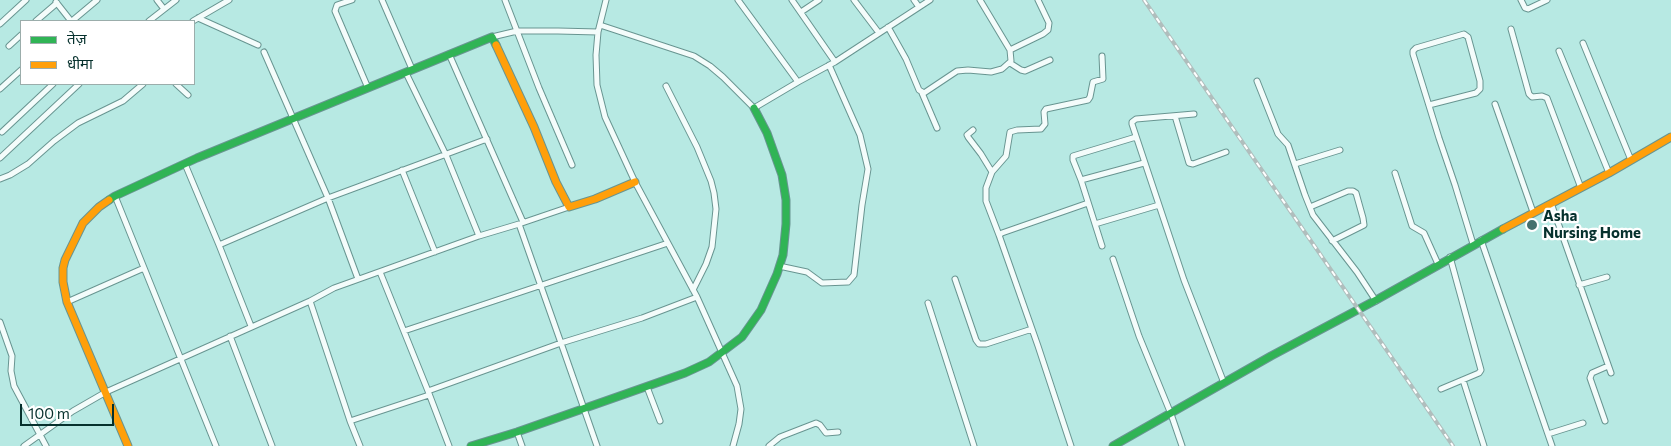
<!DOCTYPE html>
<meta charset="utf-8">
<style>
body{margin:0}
#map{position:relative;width:1671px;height:446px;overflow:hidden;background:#b7e9e3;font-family:Commissioner,"Noto Sans Devanagari",sans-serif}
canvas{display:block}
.legend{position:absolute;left:20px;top:20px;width:175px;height:65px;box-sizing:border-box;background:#fff;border:1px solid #9badab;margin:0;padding:6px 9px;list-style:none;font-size:15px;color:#06312d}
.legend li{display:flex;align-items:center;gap:10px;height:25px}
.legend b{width:25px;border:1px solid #9badab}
.scale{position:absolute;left:20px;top:404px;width:94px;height:22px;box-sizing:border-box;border:2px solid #06312d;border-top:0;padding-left:6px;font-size:15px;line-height:18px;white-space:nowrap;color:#06312d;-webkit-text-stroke:4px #fff;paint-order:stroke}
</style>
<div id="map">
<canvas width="1671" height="446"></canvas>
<ul class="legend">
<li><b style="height:6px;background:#30b455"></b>तेज़</li>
<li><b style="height:6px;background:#ff9f0a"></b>धीमा</li>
</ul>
<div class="scale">100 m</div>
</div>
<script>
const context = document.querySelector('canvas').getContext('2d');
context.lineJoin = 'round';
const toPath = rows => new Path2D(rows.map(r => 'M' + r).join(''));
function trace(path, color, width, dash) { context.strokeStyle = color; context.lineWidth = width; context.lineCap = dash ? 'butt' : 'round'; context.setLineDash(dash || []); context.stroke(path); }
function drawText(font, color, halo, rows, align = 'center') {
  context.font = font + ' Commissioner,sans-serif'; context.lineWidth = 4.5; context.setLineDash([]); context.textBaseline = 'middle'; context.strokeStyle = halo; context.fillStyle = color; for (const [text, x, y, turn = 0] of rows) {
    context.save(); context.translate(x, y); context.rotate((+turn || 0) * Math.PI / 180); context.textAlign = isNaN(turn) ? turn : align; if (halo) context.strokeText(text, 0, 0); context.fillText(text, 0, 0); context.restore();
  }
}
const street = toPath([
 [157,0,164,9],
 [352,0,337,5,335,11,368,88],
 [382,0,412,69],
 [505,0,539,88,572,165],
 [606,0,598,32,596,55,597,85,605,117,635,182,697,297,737,386,741,409,739,424,733,446],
 [738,0,798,82],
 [792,0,835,62],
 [854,0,879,33],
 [914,0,919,7],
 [1521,0,1525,8,1528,9,1547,0],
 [56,2,71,21],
 [801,12,819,0],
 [198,18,258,45],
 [36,21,57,3],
 [72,21,97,0],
 [149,21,176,0],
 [193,21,229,0],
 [0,24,26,0],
 [600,25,694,56,710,66,723,77,754,108,798,82,835,62,930,0],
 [888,27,906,59,919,90,924,93,957,71,968,70,991,72,1002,69,1011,61,1010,50,980,0],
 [1511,29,1529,94,1532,97,1542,96,1547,98,1581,188],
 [492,37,517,31,558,31,598,32],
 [1583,43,1631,160],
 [9,46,21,35],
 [1010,50,1043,34,1048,30,1049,23,1038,0],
 [1559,51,1609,173],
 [264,52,328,198,358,279],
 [449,54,523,222],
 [1010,63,1021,70,1025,71,1050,60],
 [406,73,446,155,479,236,519,224],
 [1257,81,1278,134,1288,145,1305,195,1313,215,1357,272,1376,301],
 [176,84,188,95],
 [666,86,697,147,711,181,714,193,716,209,712,247,706,264,693,290],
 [0,89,21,70],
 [922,93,937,128],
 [1495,104,1533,212],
 [1429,105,1476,93,1480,89,1480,81,1468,37,1464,34,1416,48,1413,51,1413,54,1439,138,1455,185,1473,244],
 [1194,114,1136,119,1132,122,1132,124,1184,280,1224,383],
 [1175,116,1189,163,1193,164,1226,152],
 [973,130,967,135,968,137,981,154,992,172],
 [2,132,53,84],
 [0,158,79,84],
 [185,164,219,245,251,326],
 [1295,164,1340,150],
 [402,170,435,252],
 [1395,173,1412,226,1424,233,1438,264],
 [0,179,10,175,28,164,54,141,78,123,123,101,143,84],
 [1081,180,1144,163],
 [115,196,216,446],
 [1551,203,1611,373],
 [1310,207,1348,191,1353,191,1356,193,1363,218,1364,225,1332,241],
 [1095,224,1159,205],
 [999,235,986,201,986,188,992,172,1006,156,1010,132,1017,130,1041,129,1045,124,1044,112,1046,109,1088,100,1090,97,1093,82,1103,79,1102,56],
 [1481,240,1552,446],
 [219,245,328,198,487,139],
 [1102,246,1081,180,1073,160,1073,156,1136,137],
 [1113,259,1139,336,1171,414,1182,446],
 [779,266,807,272,822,283,848,282,854,275,862,205,868,169,860,135,829,65],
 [380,272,428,391],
 [955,279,976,340,979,344,986,344,1032,329],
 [1579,285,1607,277],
 [310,301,350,421,360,446],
 [67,302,144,268],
 [928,303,974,446],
 [0,322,12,356,11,371,14,386,46,446],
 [404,331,668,243],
 [230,336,272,446],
 [1463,380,1484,446],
 [647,387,660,421],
 [1441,389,1479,373,1481,370,1450,257],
 [350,421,429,395],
 [1605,421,1590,378,1592,373,1608,366],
 [517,432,522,446],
 [1548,434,1583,423],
 [24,446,73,411,106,392,310,301,334,288,479,236],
 [449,446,428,391,561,343,519,224,569,207],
 [597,446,561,343,642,318,697,297],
 [769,446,780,437,816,423,820,425,826,433,838,432],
 [1071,446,1038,346,999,235,1002,233,1088,203]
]);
const fast = toPath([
 [109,200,115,196,197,158,492,37,496,45],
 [471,446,517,432,685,373,709,362,742,337,761,310,777,274,783,255,786,224,786,200,782,175,767,133,754,108],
 [1113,446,1271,356,1378,299,1503,229]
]);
const slow = toPath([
 [496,45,534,127,556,182,569,207,595,199,635,182],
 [109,200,99,207,83,223,65,260,63,268,63,282,67,302,128,446],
 [1503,229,1609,173,1671,137]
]);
const rail = toPath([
 [1144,0,1453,446]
]);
const markers = [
 [1532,225,6,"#44716d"]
];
const poiNames = [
 ["Asha",1543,216],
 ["Nursing Home",1543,233]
];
trace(street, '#689591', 7);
trace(fast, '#689591', 9);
trace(slow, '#689591', 9);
trace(street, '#f4fcfb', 5);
trace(fast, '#30b455', 7);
trace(slow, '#ff9f0a', 7);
trace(rail, '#b0bebd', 4);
trace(rail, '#fff', 2, [5.5]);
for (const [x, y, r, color] of markers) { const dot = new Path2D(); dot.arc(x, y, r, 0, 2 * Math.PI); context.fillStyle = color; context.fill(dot); trace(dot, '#fff', 2); }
drawText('bold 15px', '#06312d', '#fff', poiNames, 'left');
</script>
